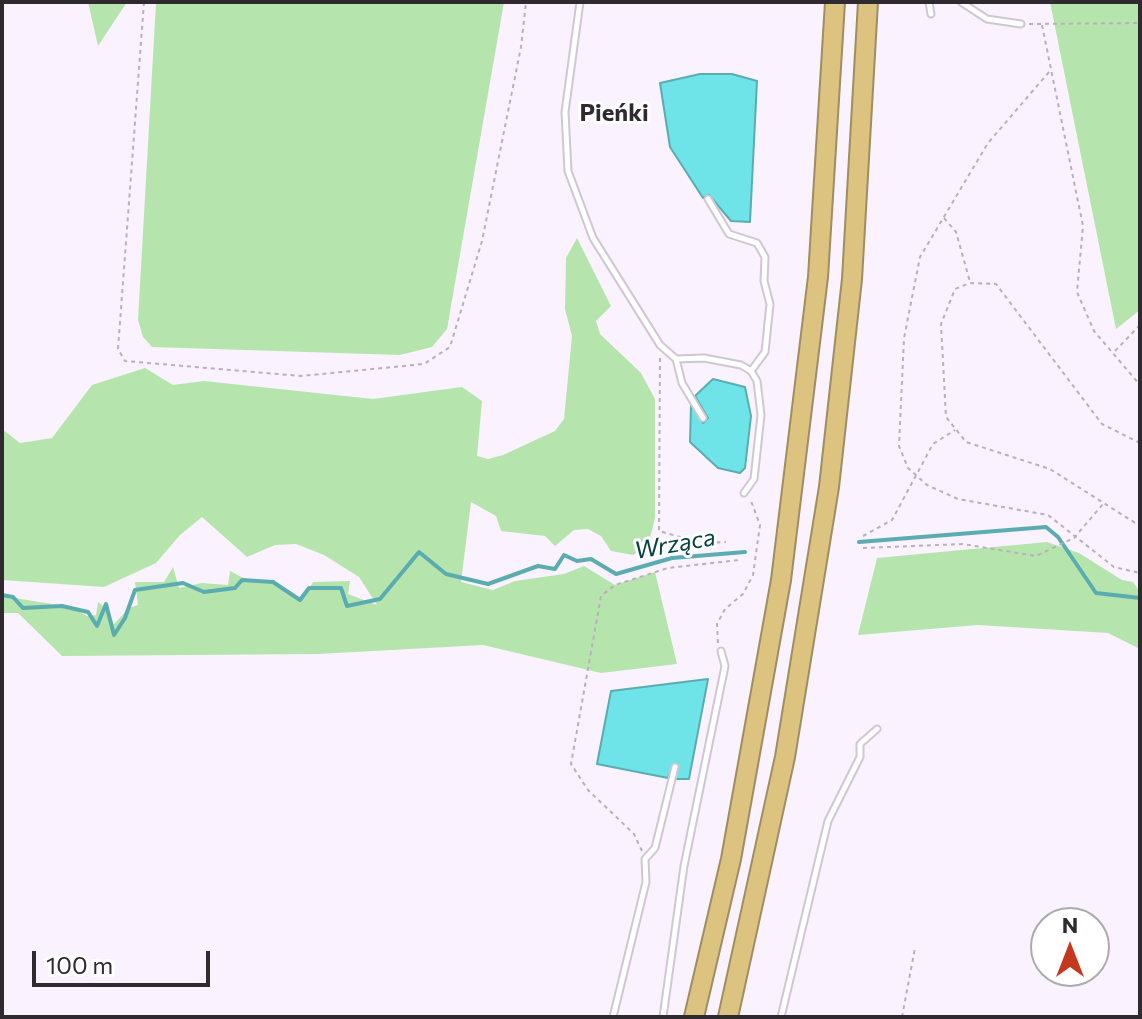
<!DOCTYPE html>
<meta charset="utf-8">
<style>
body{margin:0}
#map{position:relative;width:1142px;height:1019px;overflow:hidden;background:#faf2fe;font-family:Commissioner,sans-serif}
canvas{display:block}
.frame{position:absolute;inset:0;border:4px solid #2e2a2f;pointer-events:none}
.north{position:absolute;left:1030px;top:907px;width:80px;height:80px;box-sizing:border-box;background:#fff;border:2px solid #abaaac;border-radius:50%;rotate:0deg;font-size:22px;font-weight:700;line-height:32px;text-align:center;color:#2e2a2f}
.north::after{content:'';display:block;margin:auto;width:28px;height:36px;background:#c3381e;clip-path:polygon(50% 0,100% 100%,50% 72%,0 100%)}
.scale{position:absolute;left:32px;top:951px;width:178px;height:36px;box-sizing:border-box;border:4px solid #2e2a2f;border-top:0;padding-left:10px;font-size:24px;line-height:28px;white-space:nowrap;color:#2e2a2f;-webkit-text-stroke:6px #fff;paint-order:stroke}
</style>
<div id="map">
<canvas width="1142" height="1019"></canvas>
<div class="frame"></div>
<div class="north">N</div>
<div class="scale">100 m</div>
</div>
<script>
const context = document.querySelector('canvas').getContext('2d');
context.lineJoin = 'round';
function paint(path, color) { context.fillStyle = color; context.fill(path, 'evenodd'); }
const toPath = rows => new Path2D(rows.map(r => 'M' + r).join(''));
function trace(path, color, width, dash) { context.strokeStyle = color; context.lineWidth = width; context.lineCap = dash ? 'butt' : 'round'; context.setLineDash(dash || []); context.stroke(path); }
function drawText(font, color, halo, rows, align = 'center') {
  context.font = font + ' Commissioner,sans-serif'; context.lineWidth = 6; context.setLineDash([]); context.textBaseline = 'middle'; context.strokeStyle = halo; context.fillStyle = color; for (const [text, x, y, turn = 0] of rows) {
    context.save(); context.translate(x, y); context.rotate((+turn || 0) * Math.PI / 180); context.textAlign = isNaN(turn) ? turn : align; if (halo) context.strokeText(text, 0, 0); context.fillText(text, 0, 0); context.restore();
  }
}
const green = toPath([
 [88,2,127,2,98,46],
 [504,2,447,329,432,347,400,355,152,347,143,337,138,320,156,3],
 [1050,2,1140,2,1140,310,1116,329],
 [577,238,611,306,596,321,600,334,641,373,655,399,655,518,648,546,633,555,611,551,601,536,588,529,574,530,555,546,545,536,501,531,496,516,471,502,461,582,493,590,515,581,564,574,584,566,615,585,655,572,677,664,601,673,483,645,318,654,62,656,18,613,2,613,2,596,71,607,87,616,96,615,98,602,106,608,114,624,129,608,138,605,135,582,164,582,173,567,179,588,202,583,228,585,230,571,251,582,278,583,296,598,306,594,313,582,350,581,348,594,377,605,359,577,324,555,296,544,275,545,247,557,202,517,180,535,156,563,104,587,2,580,2,429,20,443,52,438,92,385,145,368,173,385,204,381,373,399,462,387,482,401,477,456,488,459,503,455,555,431,564,419,572,336,565,309,566,258],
 [1047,542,1079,553,1122,580,1133,582,1140,592,1140,649,1108,633,978,625,858,635,877,558]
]);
const water = toPath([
 [700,74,732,74,757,81,750,222,731,221,709,195,703,198,670,147,660,83,700,74],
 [713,379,745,387,751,416,745,468,740,473,718,468,690,442,691,405,703,423,708,418,695,396,713,379],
 [708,679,689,779,675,779,677,767,673,765,668,778,597,764,611,691,708,679]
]);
const stream = toPath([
 [859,542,1046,527,1058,537,1096,593,1140,598],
 [2,595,13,597,23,608,62,606,88,612,97,626,106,604,114,635,125,618,135,590,183,583,204,592,235,588,242,580,273,582,300,600,309,588,341,588,347,606,380,599,419,552,446,574,488,584,538,566,555,569,564,555,577,561,591,559,616,574,672,558,745,552]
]);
const path = toPath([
 [144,2,118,349,125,361,301,376,424,364,450,347,482,241,521,47,526,2],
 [1029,24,1140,23],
 [1042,25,1083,226,1077,292,1094,331,1140,385],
 [1049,72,988,143,920,257,904,338,899,446,908,468,927,485,958,499,1048,515,1114,567,1140,573],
 [944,218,956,232,970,282],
 [1115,351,1140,325],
 [660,358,659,531,701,543,726,542],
 [1140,443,1102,424,996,284,970,283,955,289,941,324,946,417,966,442,1050,469,1140,526],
 [863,536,892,520,933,444,955,430],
 [863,548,963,544,1036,556,1074,538,1103,504],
 [718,643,717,624,725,609,743,594,753,575,760,525,751,501],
 [642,851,634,834,588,790,571,764,601,596,615,585,668,568,739,560],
 [902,1017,915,948]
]);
const lane = toPath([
 [580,2,565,112,568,171,593,238,660,345,676,359,682,383,703,418],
 [929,2,931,14],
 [961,2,987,19,1021,24],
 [708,199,729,234,757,243,765,257,764,281,770,304,765,352,751,371],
 [676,359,704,358,741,365,751,371,757,381,761,415,754,479,744,493],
 [613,1017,646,882,645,859,655,848,675,767],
 [663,1017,684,866,725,666,721,651],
 [781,1017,828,821,860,757,860,744,877,729]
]);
const highway = toPath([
 [694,1017,731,859,781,580,818,277,835,2],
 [728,1017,785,757,829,487,852,279,868,2]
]);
const neighbourhoodNames = [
 ["Pieńki",614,113]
];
const waterNames = [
 ["Wrząca",675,544,-10]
];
paint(green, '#b6e4ad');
paint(water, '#6ee4e9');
trace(water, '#5bacb1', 2);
trace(stream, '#5bacb1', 4);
trace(lane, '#d0c6d4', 9);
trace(highway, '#9f8d63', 22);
trace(path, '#b8b1bb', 2, [4, 4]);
trace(lane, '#fff', 5);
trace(highway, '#dcc37f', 18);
drawText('bold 24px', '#2e2a2f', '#fff', neighbourhoodNames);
drawText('italic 24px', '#074143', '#fff', waterNames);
</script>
